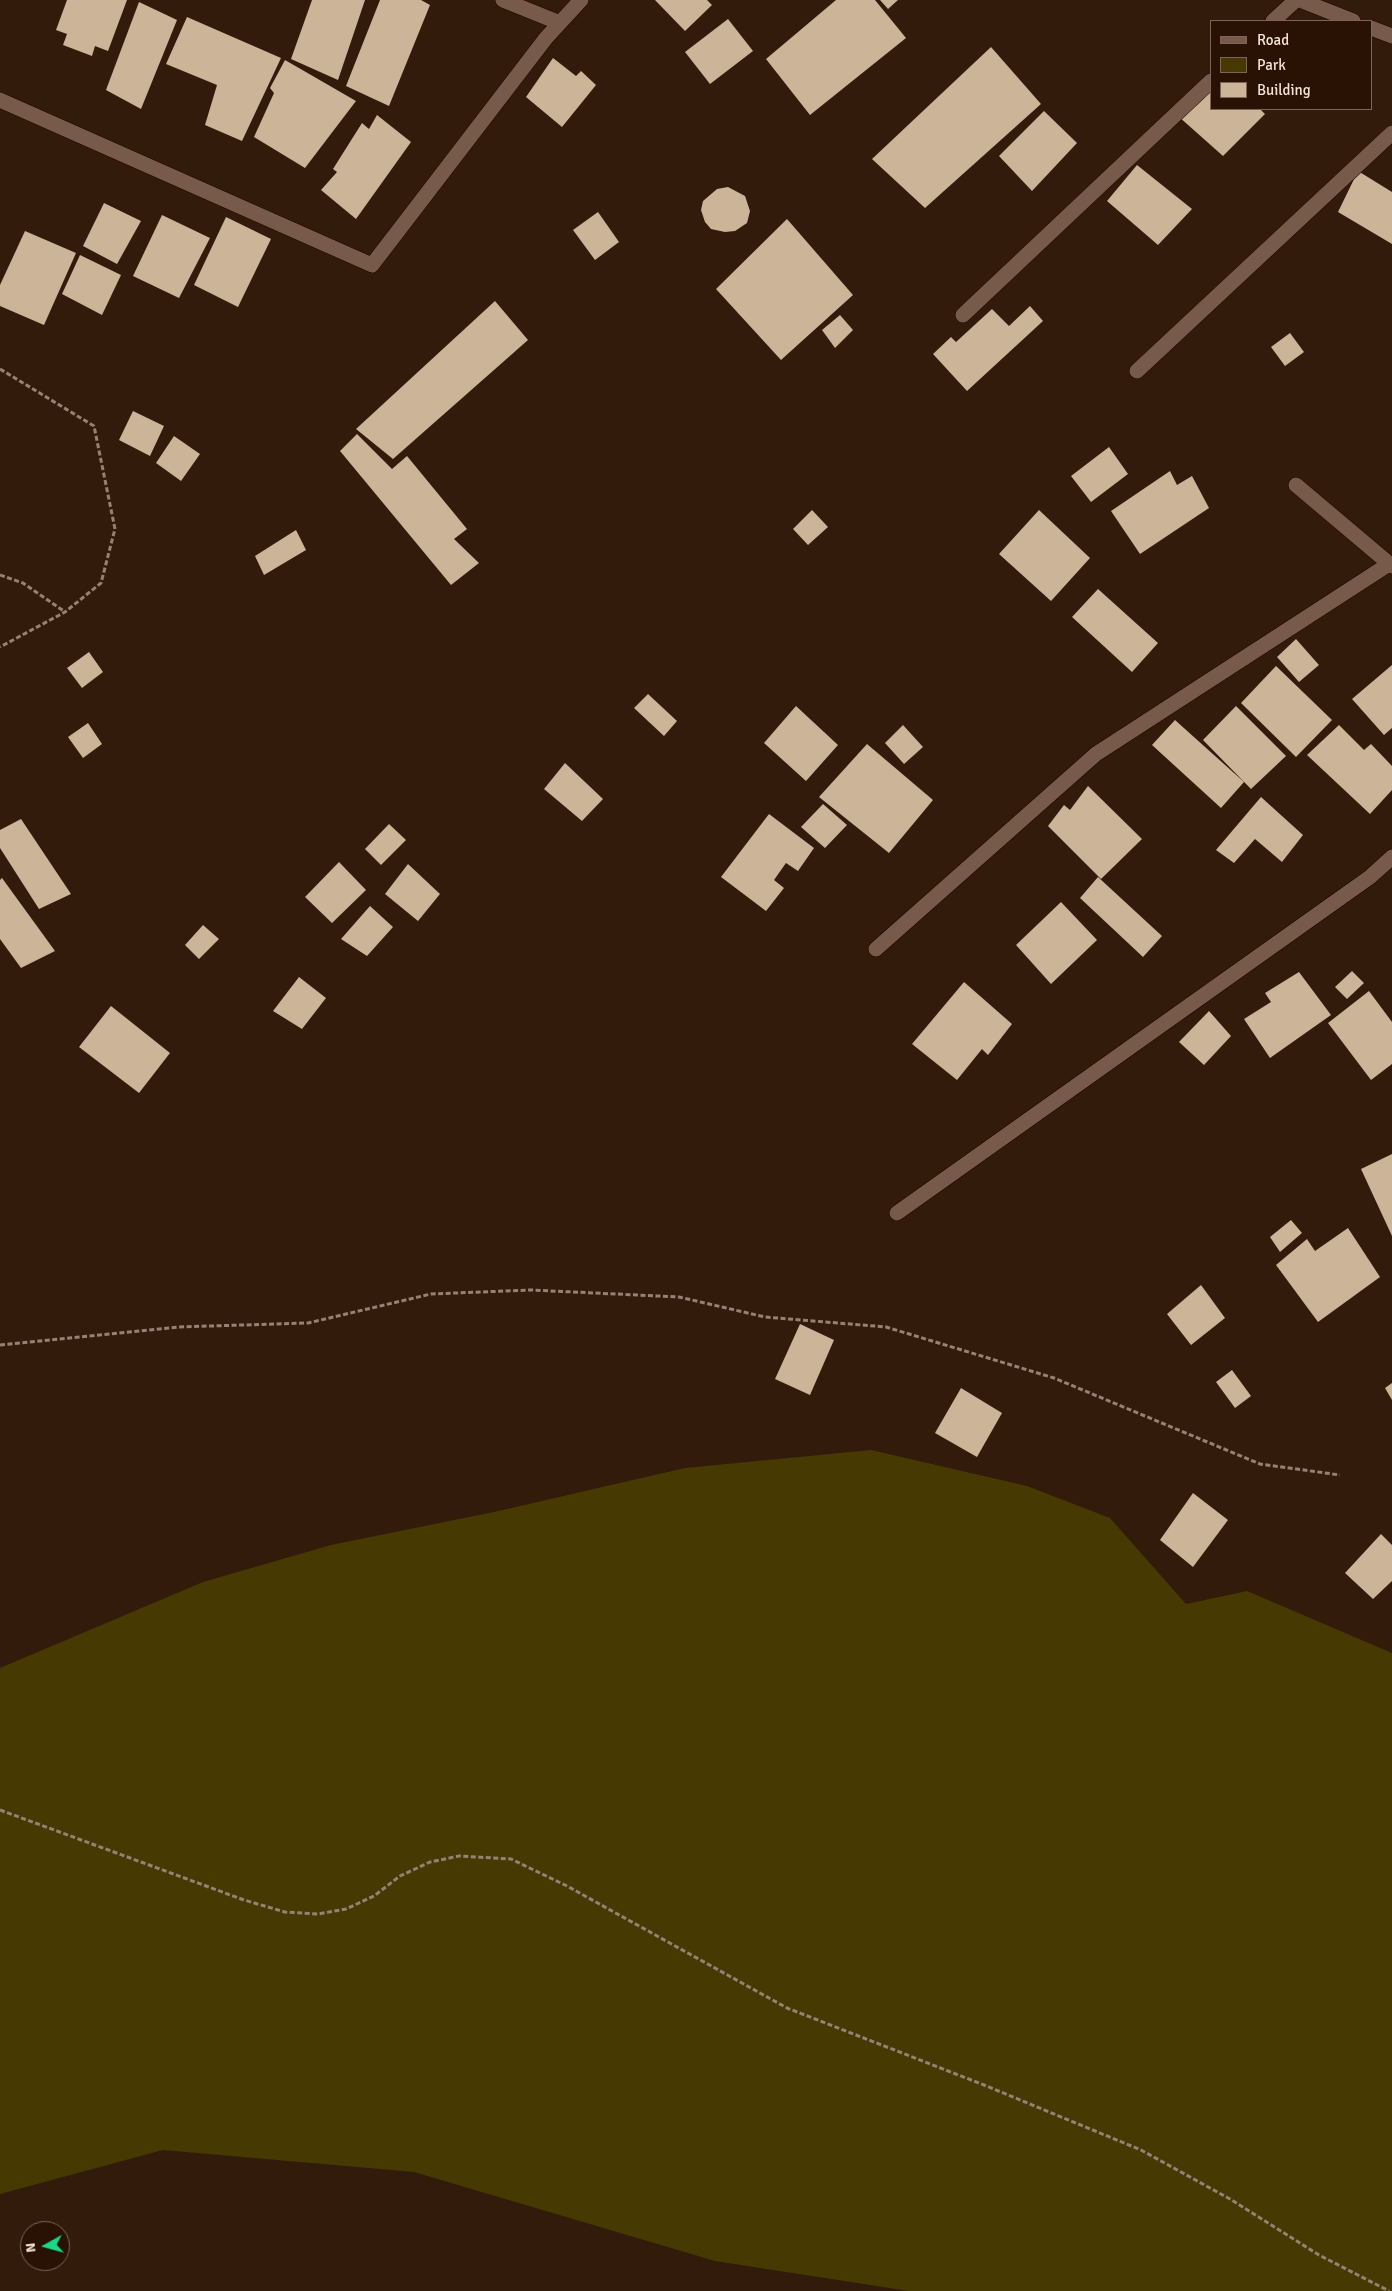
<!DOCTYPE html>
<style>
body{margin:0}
#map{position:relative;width:1392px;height:2291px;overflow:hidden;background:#331b0c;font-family:Signika,sans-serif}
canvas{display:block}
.legend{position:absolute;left:1210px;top:20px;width:162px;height:90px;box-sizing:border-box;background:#291104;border:1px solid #7b655a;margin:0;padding:6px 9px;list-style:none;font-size:15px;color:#f5e3da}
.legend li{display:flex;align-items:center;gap:10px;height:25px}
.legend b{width:25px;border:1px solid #7b655a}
.north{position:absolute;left:20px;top:2221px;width:50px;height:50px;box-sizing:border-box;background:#291104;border:1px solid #7b655a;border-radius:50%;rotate:263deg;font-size:14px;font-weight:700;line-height:20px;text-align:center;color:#f5e3da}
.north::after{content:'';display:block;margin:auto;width:18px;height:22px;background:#16d989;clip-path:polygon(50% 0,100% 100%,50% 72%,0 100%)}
</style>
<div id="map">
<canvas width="1392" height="2291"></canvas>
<ul class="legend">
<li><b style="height:6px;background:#775a49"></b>Road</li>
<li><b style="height:14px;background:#463901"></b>Park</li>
<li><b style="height:14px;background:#cbb498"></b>Building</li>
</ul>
<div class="north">N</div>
</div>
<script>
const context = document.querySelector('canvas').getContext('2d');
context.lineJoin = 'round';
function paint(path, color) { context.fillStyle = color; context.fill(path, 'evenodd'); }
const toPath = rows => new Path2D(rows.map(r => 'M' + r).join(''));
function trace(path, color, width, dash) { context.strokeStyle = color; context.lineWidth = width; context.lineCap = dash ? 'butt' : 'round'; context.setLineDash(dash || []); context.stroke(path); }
const green = toPath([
 [871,1450,1027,1486,1110,1518,1186,1604,1247,1591,1392,1653,1392,2291,909,2291,715,2261,414,2172,163,2150,0,2194,0,1668,203,1582,331,1545,494,1512,685,1468]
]);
const building = toPath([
 [67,0,127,0,108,51,95,46,92,56,63,45,67,34,56,30],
 [312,0,365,0,338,80,291,59],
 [380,0,421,0,430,5,389,106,346,86],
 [655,0,707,0,712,5,685,31],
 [836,0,875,0,906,38,810,115,766,59],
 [880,0,898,0,888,9],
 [139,2,177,20,141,109,106,90],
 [187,17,281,58,242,141,205,125,217,85,166,64],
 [728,19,753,51,710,84,685,52],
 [991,47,1041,104,925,208,872,159],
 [553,58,576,76,581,71,596,85,562,127,526,97],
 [285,60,356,101,305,168,254,137,274,93,270,88],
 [1211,85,1211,109,1260,109,1265,114,1223,156,1178,116],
 [1044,111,1077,143,1032,191,999,156],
 [377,115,411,142,356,219,321,190,337,172,333,169,362,123,369,129],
 [1137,165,1192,209,1158,245,1107,201],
 [1358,171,1392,192,1392,244,1338,212],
 [728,187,745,196,750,211,747,223,735,231,725,232,711,229,705,222,701,210,703,201,717,189],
 [104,203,141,221,117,264,83,246],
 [598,212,619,242,595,260,573,230],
 [162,215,210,238,179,298,133,276],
 [226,217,271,239,238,307,194,285],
 [787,219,853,295,781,360,716,289],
 [25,231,76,253,44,325,0,306,0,285],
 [80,255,121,275,102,315,62,294],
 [495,301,528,340,393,459,356,429],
 [1030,306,1043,321,967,391,933,354,951,337,956,342,992,309,1009,326],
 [840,315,853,330,835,348,822,330],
 [1290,333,1304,352,1285,366,1271,347],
 [133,411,164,426,150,456,119,440],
 [357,434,392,469,407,456,467,529,454,539,479,563,451,585,340,451],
 [174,436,200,454,181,481,156,463],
 [1109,447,1128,474,1091,502,1071,476],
 [1170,471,1177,485,1192,476,1209,508,1140,554,1111,511],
 [812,510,828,527,808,545,793,529],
 [1039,510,1090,558,1051,601,999,554],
 [296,530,306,550,264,575,255,556],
 [1098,589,1158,643,1132,672,1072,617],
 [1296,639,1319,665,1299,682,1277,657],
 [89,652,103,672,82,688,67,668],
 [1392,665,1392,728,1384,735,1352,699],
 [1276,666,1332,720,1296,757,1241,703],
 [648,694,677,721,664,736,634,708],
 [796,706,838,745,806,781,764,743],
 [1236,706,1286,756,1251,789,1203,740],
 [1175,720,1244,782,1221,808,1152,745],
 [88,723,102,744,83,758,68,737],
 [903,725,923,747,904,764,885,743],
 [1339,725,1364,750,1371,744,1392,766,1392,790,1370,814,1307,755],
 [867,744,933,800,889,853,819,797],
 [565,763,603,799,582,821,544,789],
 [1088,786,1142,839,1101,879,1048,826,1064,805,1070,810],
 [1261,797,1303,835,1282,862,1255,839,1234,863,1216,850],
 [823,804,847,825,825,848,801,827],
 [769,814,814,848,798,871,786,863,774,880,784,888,766,911,721,877],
 [21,819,71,894,39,909,0,848,0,830],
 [389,824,406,840,381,865,365,849],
 [339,862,366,890,332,923,305,897],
 [408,864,440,894,418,921,385,894],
 [1098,877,1162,936,1143,957,1080,898],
 [2,878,55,951,21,968,0,939,0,880],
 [1061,902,1097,940,1051,984,1016,945],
 [370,906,393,927,367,956,341,939],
 [203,925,219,939,199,959,185,945],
 [1352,971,1364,983,1347,999,1335,987],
 [1299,972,1331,1015,1270,1058,1244,1019,1271,1002,1265,993],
 [299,977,326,998,302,1029,273,1011],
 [964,982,1012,1024,988,1055,982,1049,957,1080,912,1044],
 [1369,991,1392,1022,1392,1064,1371,1080,1328,1023],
 [111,1006,170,1053,139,1093,79,1047],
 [1209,1011,1231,1036,1204,1065,1179,1042],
 [1392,1154,1392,1236,1361,1169],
 [1291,1220,1302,1233,1280,1252,1270,1237],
 [1348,1228,1380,1277,1318,1322,1276,1265,1307,1239,1315,1251],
 [1201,1285,1225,1318,1191,1345,1167,1314],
 [800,1324,834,1340,810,1395,775,1379],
 [1232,1370,1251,1396,1235,1408,1216,1382],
 [1392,1383,1392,1400,1385,1388],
 [961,1388,1002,1413,977,1457,935,1433],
 [1193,1493,1228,1520,1193,1567,1160,1540],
 [1381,1534,1392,1545,1392,1581,1373,1599,1345,1573]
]);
const path = toPath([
 [0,369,94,426,115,529,101,583,65,612,0,647],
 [0,575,23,583,65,612],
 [0,1345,178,1327,308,1323,431,1294,531,1290,679,1297,765,1317,886,1327,1054,1378,1260,1464,1340,1475],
 [0,1810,244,1900,285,1912,318,1914,346,1909,374,1896,400,1876,430,1862,459,1856,511,1859,567,1886,787,2008,984,2085,1141,2150,1230,2199,1319,2255,1389,2291]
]);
const minor = toPath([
 [503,0,560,23],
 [1300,0,1353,21],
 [1273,21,1296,0],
 [1371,28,1392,36],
 [0,100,372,265,546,38,581,0],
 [963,315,1211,81],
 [1137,371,1392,133],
 [1296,485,1392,566],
 [876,949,1096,754,1389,564],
 [897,1213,1370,877,1392,857]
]);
paint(green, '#463901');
paint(building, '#cbb498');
trace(minor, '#1a0500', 16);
trace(path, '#968175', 3, [5, 2.5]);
trace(minor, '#775a49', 15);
</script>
